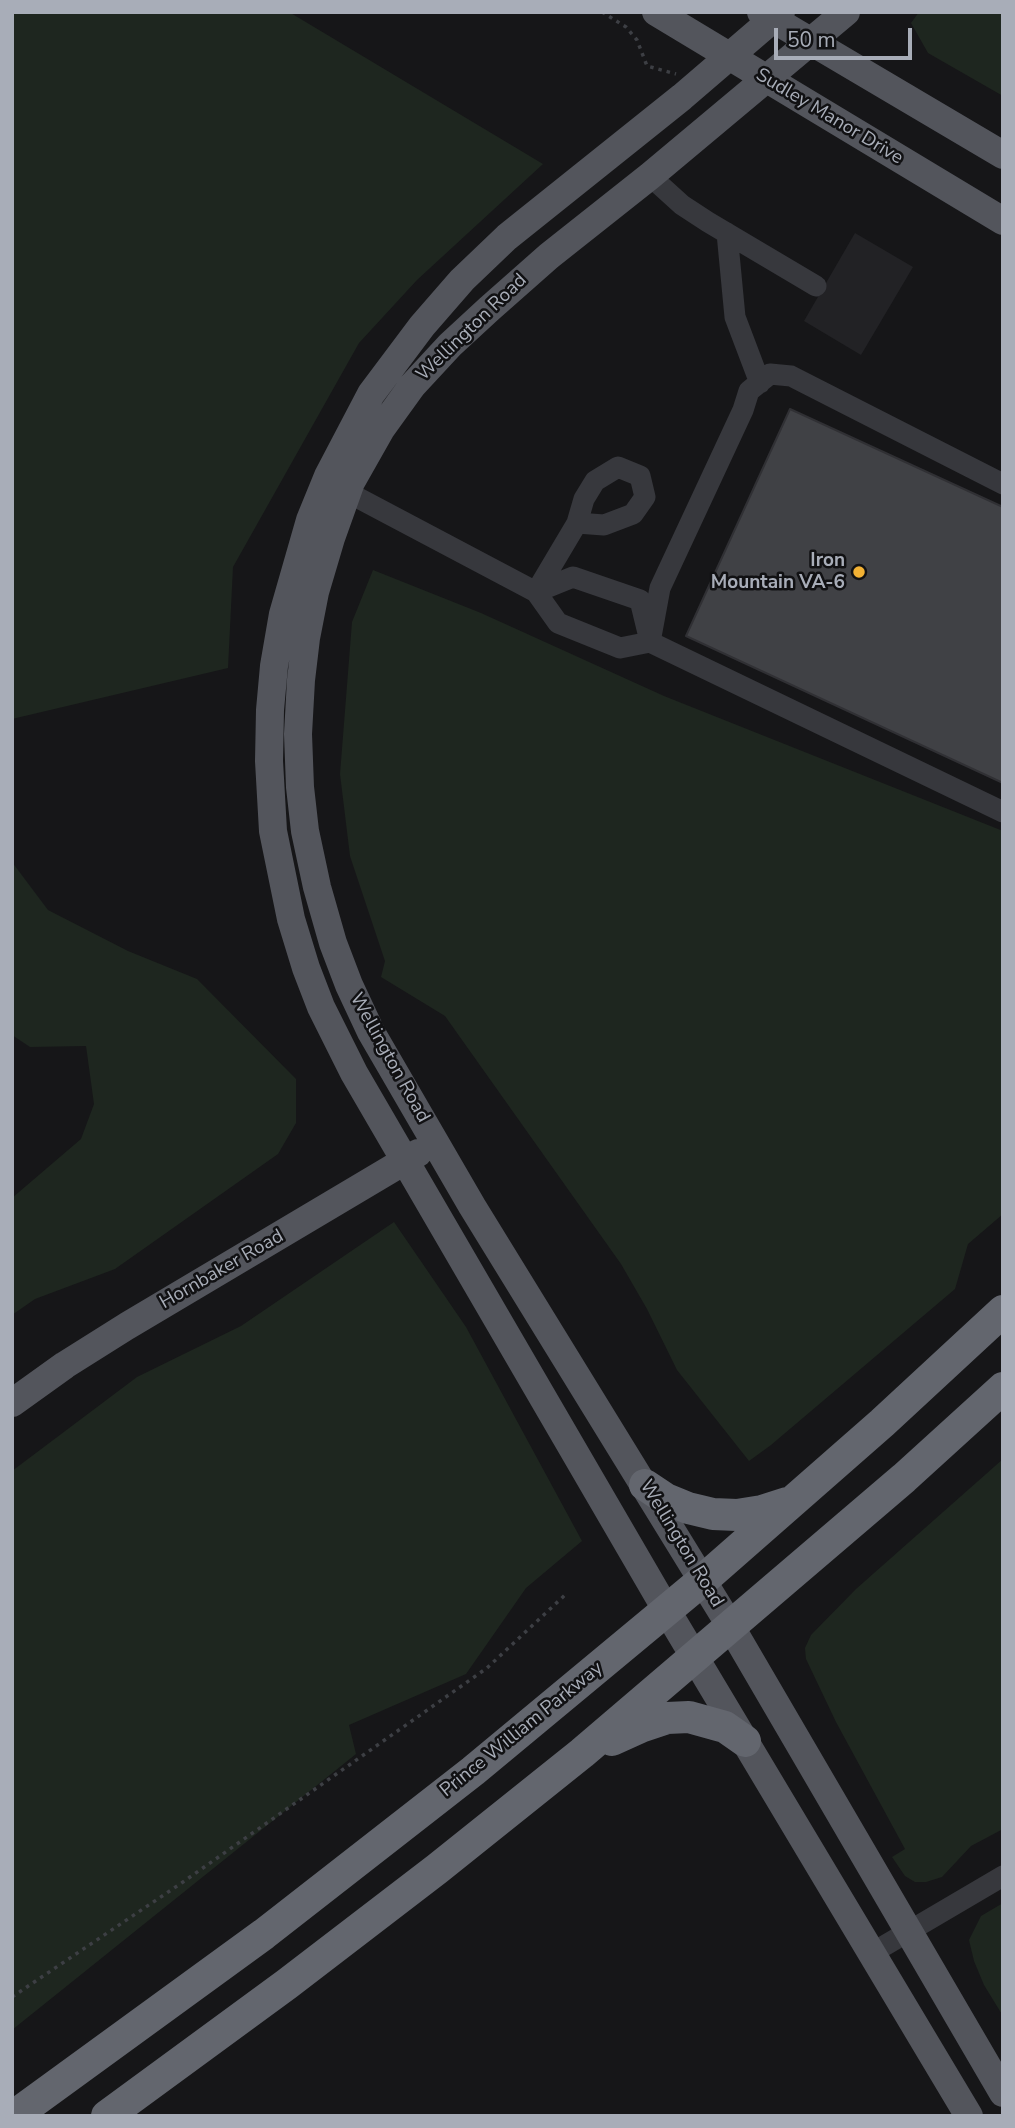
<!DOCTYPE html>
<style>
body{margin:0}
#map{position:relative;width:1015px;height:2128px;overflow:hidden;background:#161618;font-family:"Nunito Sans",sans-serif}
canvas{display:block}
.frame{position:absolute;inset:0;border:14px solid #a8adb8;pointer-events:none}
.scale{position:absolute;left:774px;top:28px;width:138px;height:32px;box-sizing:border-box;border:4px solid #a8adb8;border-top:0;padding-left:9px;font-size:21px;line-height:24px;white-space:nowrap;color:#a8adb8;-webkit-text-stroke:5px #111113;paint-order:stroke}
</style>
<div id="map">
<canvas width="1015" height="2128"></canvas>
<div class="frame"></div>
<div class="scale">50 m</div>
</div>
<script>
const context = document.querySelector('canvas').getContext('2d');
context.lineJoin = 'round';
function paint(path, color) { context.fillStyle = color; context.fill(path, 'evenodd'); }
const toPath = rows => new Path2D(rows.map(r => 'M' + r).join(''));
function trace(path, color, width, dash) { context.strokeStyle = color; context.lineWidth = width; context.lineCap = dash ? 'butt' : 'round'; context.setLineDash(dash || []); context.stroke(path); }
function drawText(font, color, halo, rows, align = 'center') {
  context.font = font + ' "Nunito Sans",sans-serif'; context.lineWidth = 5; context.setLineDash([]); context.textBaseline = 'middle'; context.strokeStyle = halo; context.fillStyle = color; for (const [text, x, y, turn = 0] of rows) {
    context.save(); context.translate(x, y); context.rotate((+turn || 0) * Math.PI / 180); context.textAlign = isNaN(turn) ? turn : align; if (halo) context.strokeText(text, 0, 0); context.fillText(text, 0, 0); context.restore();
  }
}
const built = toPath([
 [855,233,913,267,861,355,804,321]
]);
const green = toPath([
 [12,12,289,12,543,164,417,280,359,343,233,567,228,668,12,719],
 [919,12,1003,12,1003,96,928,53,911,23],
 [373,570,481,613,664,696,1003,831,1003,1214,968,1244,955,1289,771,1445,749,1461,677,1370,647,1309,621,1264,445,1016,381,977,385,961,350,856,340,774,352,622],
 [12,862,48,910,128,951,197,979,296,1079,296,1123,278,1154,115,1269,35,1299,12,1315,12,1198,81,1139,94,1104,86,1046,30,1047,12,1035],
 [394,1222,466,1327,582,1541,526,1588,466,1674,349,1725,356,1754,12,2030,12,1471,137,1377,241,1326],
 [1003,1459,1003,1829,971,1846,942,1877,926,1882,915,1882,905,1876,892,1857,905,1849,836,1722,806,1659,805,1648,811,1635,856,1589],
 [1003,1903,1003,2016,984,1985,974,1961,969,1940,981,1916]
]);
const building = toPath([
 [790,409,1003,507,1003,783,686,636,790,409]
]);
const path = toPath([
 [602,12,626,27,637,40,647,66,676,74],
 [12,1997,183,1882,487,1668,565,1595]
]);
const minor = toPath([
 [650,176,682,205,708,222,816,286],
 [727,233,735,317,760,383],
 [347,492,536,592,558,623,620,648,650,642,1003,812],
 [536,592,577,523,584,499,595,481,618,467,640,476,645,497,633,514,604,525,577,523],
 [536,592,573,577,640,600,648,633],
 [650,642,660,588,743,410,749,391,770,374,791,376,1003,484],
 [872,1953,1003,1876]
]);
const major = toPath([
 [656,12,1003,221],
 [761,12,1003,155],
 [781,12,682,97,507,237,462,280,422,326,371,394,328,476,310,520,283,614,274,666,270,710,269,761,273,831,291,919,306,968,321,1007,354,1073,667,1611,969,2116],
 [846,12,650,176,549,256,489,309,450,345,412,386,381,429,351,482,331,538,315,592,306,638,301,680,298,734,300,787,305,831,317,887,333,943,349,985,371,1032,472,1206,731,1627,1003,2093],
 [12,1403,65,1365,127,1326,418,1153]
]);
const highway = toPath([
 [645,1485,666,1499,688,1508,713,1514,737,1515,762,1511,787,1503],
 [612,1740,643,1726,667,1718,689,1717,725,1727,745,1741],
 [14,2116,264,1934,473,1771,703,1580,882,1423,1003,1311],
 [107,2116,287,1984,437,1869,582,1753,904,1478,1003,1388]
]);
const markers = [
 [859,572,7,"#f2b134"]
];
const streetNames = [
 ["Sudley Manor Drive",829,117,31],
 ["Wellington Road",472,328,-44],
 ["Wellington Road",389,1058,61],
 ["Hornbaker Road",222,1270,-30],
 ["Wellington Road",681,1544,59],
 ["Prince William Parkway",522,1730,-39]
];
const poiNames = [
 ["Iron",845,561],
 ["Mountain VA-6",845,583]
];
paint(built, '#222225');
paint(green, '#1e261f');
paint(building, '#404145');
trace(building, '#303034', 2);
trace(path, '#3d3f44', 3.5, [3.5, 5]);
trace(minor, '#37383d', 21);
trace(major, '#53555c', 28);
trace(highway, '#63666e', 32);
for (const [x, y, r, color] of markers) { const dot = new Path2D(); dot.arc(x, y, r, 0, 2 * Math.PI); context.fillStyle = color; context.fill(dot); trace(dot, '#111113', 2.5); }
drawText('19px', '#a8adb8', '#111113', streetNames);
drawText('bold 19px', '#a8adb8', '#111113', poiNames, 'right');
</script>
